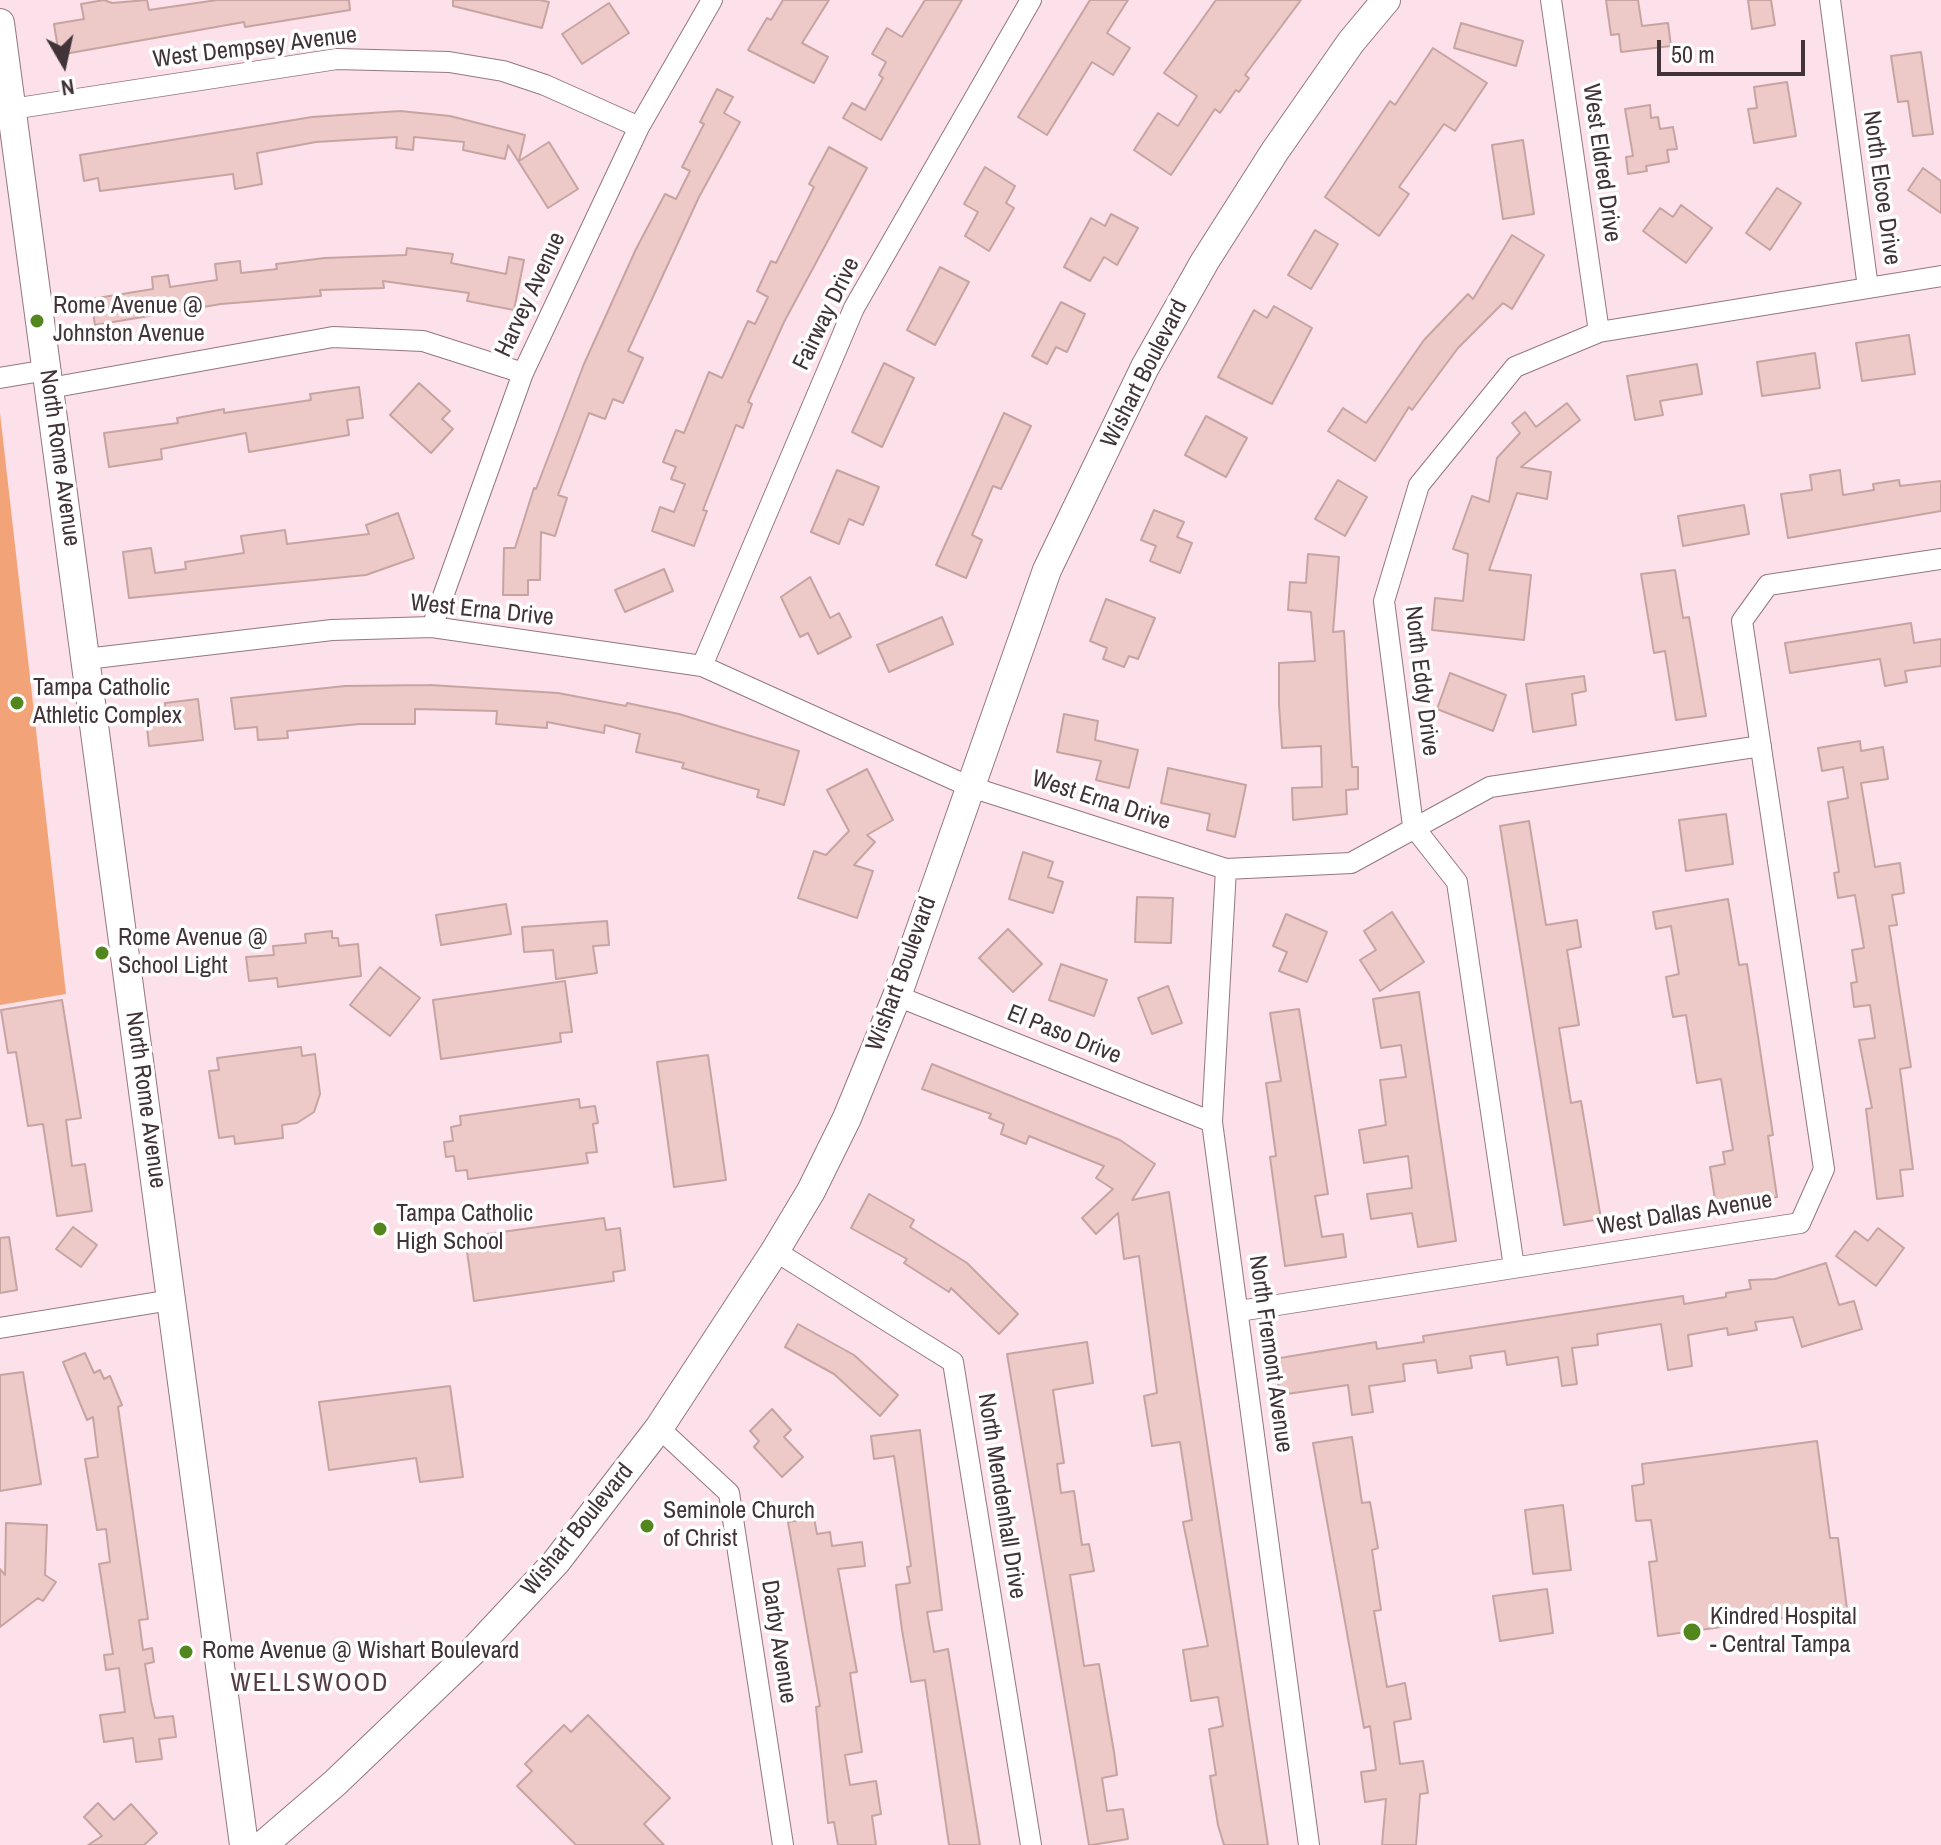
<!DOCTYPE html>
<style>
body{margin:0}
#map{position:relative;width:1941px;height:1845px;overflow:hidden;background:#fce0ea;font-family:"Archivo Narrow",sans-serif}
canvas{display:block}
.north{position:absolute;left:24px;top:24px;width:80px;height:80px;-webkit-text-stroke:6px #fff;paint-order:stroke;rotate:171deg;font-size:22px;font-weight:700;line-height:32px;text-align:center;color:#413338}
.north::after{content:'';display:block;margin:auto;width:28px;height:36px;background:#413338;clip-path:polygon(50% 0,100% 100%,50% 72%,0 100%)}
.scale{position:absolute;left:1657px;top:40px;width:148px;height:36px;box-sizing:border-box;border:4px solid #413338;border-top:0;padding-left:10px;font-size:24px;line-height:28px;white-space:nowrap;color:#413338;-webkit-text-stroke:6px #fff;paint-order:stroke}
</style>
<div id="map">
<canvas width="1941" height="1845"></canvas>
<div class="north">N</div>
<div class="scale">50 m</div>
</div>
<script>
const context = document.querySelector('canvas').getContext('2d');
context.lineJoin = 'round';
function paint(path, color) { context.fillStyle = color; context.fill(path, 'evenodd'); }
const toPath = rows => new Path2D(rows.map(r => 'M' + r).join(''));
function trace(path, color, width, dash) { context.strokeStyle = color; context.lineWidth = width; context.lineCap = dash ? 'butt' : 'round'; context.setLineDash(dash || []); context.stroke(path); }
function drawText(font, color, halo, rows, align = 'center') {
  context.font = font + ' "Archivo Narrow",sans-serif'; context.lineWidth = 7; context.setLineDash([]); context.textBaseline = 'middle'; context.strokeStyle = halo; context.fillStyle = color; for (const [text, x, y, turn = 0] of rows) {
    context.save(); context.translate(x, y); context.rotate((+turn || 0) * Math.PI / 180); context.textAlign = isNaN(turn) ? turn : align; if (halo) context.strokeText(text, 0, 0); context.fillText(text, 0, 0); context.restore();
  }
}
const green = toPath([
 [0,413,66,994,0,1005]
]);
const building = toPath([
 [104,0,112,3,147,0,149,10,217,0,349,0,350,10,245,27,244,22,59,55,54,24,84,19,81,4,104,0],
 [453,0,540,0,549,2,542,28,453,6,453,0],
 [783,0,829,0,802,43,828,57,814,83,748,50,767,18,771,20,783,0],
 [925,0,962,0,881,140,843,118,852,103,865,110,883,78,879,75,886,62,872,54,887,28,902,37,925,0],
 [1090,0,1128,0,1107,33,1130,48,1113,75,1092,62,1047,135,1018,117,1090,0],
 [1216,0,1301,0,1245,75,1249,78,1239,92,1236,90,1220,113,1215,109,1171,175,1134,150,1158,113,1178,126,1197,96,1164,73,1216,0],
 [1606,0,1638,0,1642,26,1668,23,1671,46,1621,52,1619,34,1611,35,1606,0],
 [1748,0,1771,0,1775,25,1752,29,1748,0],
 [609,3,629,33,582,64,562,34,609,3],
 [1461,23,1523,41,1516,66,1454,48,1461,23],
 [1433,48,1487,83,1455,131,1444,124,1399,187,1409,194,1379,236,1325,197,1390,101,1395,105,1433,48],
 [1921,52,1933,134,1913,136,1908,101,1898,102,1891,56,1921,52],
 [1787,82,1796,136,1754,143,1748,109,1757,108,1754,87,1787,82],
 [717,89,733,97,724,113,740,122,699,197,628,351,643,358,623,403,613,399,605,419,589,413,558,495,567,498,555,536,541,532,540,580,528,580,528,595,503,595,504,548,515,548,534,488,536,489,584,364,636,249,665,194,676,199,690,171,682,167,704,124,700,122,717,89],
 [1650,105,1651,118,1658,117,1660,129,1673,127,1677,149,1667,150,1669,162,1646,166,1647,171,1628,174,1626,157,1633,156,1625,109,1650,105],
 [400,111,450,116,525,135,519,161,549,142,578,189,548,208,508,145,505,159,463,150,464,142,414,137,413,150,396,148,397,137,316,142,257,153,262,184,235,189,233,174,100,191,98,178,84,181,80,155,312,117,400,111],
 [1523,140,1534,214,1503,219,1492,145,1523,140],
 [829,147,867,168,784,322,748,402,752,404,743,428,736,425,703,510,707,511,694,546,652,531,660,507,674,512,685,484,671,479,676,467,663,462,676,430,684,433,709,372,722,378,748,321,755,324,768,297,757,291,771,261,776,263,814,187,809,184,829,147],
 [985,167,1015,186,1006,203,1014,208,989,251,965,236,978,212,964,204,985,167],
 [1923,168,1941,181,1941,213,1908,190,1923,168],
 [1777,188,1801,203,1770,250,1746,233,1777,188],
 [1681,205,1712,228,1686,263,1643,231,1660,208,1673,217,1681,205],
 [1111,214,1138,228,1117,265,1104,257,1090,281,1064,267,1091,218,1105,226,1111,214],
 [1315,230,1338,244,1311,289,1288,275,1315,230],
 [1512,235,1544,255,1512,309,1503,303,1458,348,1412,410,1409,407,1375,461,1328,431,1343,408,1366,423,1424,340,1468,294,1473,299,1512,235],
 [407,248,453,254,451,263,506,274,509,257,524,260,514,310,467,301,469,293,383,281,384,288,320,290,321,296,221,304,95,325,91,299,153,289,152,277,168,275,170,287,217,280,215,264,240,261,241,273,277,269,276,264,325,258,406,255,407,248],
 [940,267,969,282,935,345,907,330,940,267],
 [1061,302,1085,314,1067,352,1056,347,1047,364,1032,356,1061,302],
 [1274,306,1312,328,1272,404,1218,377,1254,310,1267,318,1274,306],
 [1909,335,1915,374,1862,381,1856,343,1909,335],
 [1815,353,1820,388,1762,396,1757,362,1815,353],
 [884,363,914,378,882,447,852,432,884,363],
 [1697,364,1702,394,1660,401,1663,415,1635,420,1627,376,1697,364],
 [419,383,450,411,442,419,453,429,431,453,390,415,419,383],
 [359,387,363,418,347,420,349,435,249,452,246,433,161,449,162,459,109,467,104,433,178,423,177,418,224,409,224,413,311,400,310,394,359,387],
 [1567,403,1580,420,1521,467,1551,472,1547,499,1517,493,1489,570,1531,575,1524,640,1432,630,1435,598,1463,601,1468,554,1453,549,1472,496,1489,502,1497,458,1520,433,1512,423,1525,412,1536,427,1567,403],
 [1004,413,1031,426,1001,489,993,486,972,535,982,540,966,578,936,565,1004,413],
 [1206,416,1247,438,1226,477,1185,455,1206,416],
 [837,470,879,487,863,525,849,519,839,544,811,532,837,470],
 [1840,470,1843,495,1874,490,1873,484,1899,480,1900,486,1941,481,1941,511,1788,538,1781,494,1812,490,1810,475,1840,470],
 [1338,480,1367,497,1345,536,1315,519,1338,480],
 [1744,505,1749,534,1683,546,1678,516,1744,505],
 [1154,510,1184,522,1177,537,1192,543,1180,573,1150,561,1156,546,1141,540,1154,510],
 [398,513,414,558,366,575,129,598,123,552,151,548,155,573,186,569,185,562,244,553,241,536,285,530,287,544,369,534,366,525,398,513],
 [1308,554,1339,557,1333,632,1344,631,1352,767,1358,767,1358,789,1346,790,1347,814,1293,820,1292,788,1322,787,1321,746,1282,748,1279,705,1279,663,1315,661,1311,612,1288,610,1290,582,1306,583,1308,554],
 [664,569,673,591,625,612,615,590,664,569],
 [1675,570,1683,618,1689,617,1706,716,1676,720,1665,651,1654,653,1641,574,1675,570],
 [810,577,830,618,839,613,851,637,818,654,808,633,800,637,781,597,810,577],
 [1106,599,1155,618,1138,659,1129,656,1124,667,1103,659,1107,648,1090,641,1106,599],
 [942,617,953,644,889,672,877,645,942,617],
 [1911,623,1914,643,1941,639,1941,666,1905,671,1907,682,1885,686,1880,659,1790,673,1785,643,1911,623],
 [1450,673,1506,695,1493,731,1437,709,1450,673],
 [1584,676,1586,691,1572,694,1576,725,1533,732,1526,684,1584,676],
 [430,685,558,693,626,706,627,703,679,714,799,751,784,805,757,797,759,790,682,768,684,763,636,752,640,734,605,725,604,733,547,722,547,728,496,724,497,711,415,709,415,724,360,724,287,731,288,738,258,740,257,727,235,729,231,698,345,686,430,685],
 [198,699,203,740,149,746,146,718,166,716,165,703,198,699],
 [1064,714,1098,721,1095,740,1138,750,1129,788,1096,780,1101,761,1057,752,1064,714],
 [1860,741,1861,751,1883,747,1888,779,1861,783,1875,867,1900,863,1904,893,1892,895,1897,925,1889,926,1911,1067,1900,1069,1913,1169,1900,1170,1903,1196,1877,1199,1866,1109,1872,1108,1859,1040,1875,1038,1870,1005,1854,1007,1851,983,1857,982,1852,950,1864,948,1855,895,1838,898,1834,873,1839,872,1828,802,1848,798,1843,767,1822,771,1818,748,1860,741],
 [1168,768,1246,785,1235,837,1207,830,1210,814,1161,803,1168,768],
 [867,769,893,820,867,835,875,842,854,865,873,871,857,918,798,898,814,851,826,855,849,831,827,790,867,769],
 [1726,814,1733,864,1686,871,1679,820,1726,814],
 [1529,821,1546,925,1577,920,1581,947,1567,950,1579,1025,1559,1028,1571,1103,1581,1101,1601,1219,1564,1225,1500,826,1529,821],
 [1023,852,1053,862,1048,877,1063,882,1053,913,1009,899,1023,852],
 [1137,897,1173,898,1171,943,1135,942,1137,897],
 [1728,899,1739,965,1747,964,1773,1135,1768,1136,1777,1197,1716,1206,1710,1167,1725,1164,1723,1152,1733,1150,1721,1079,1697,1083,1686,1015,1673,1017,1666,977,1679,974,1671,926,1656,929,1653,912,1728,899],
 [506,904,511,934,441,945,436,915,506,904],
 [1392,912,1424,962,1380,991,1360,960,1376,950,1364,931,1392,912],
 [1286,914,1327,932,1307,982,1279,971,1287,952,1273,946,1286,914],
 [607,921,609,945,593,946,597,973,556,979,553,950,524,952,522,927,607,921],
 [1008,929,1042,964,1013,992,979,958,1008,929],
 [332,931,332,938,338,938,339,946,358,944,361,976,278,987,277,978,249,981,246,957,274,955,273,946,306,943,305,934,332,931],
 [1061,964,1107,980,1094,1016,1049,1000,1061,964],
 [380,967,420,998,390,1036,350,1005,380,967],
 [565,981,572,1032,560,1033,561,1042,441,1059,433,1000,565,981],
 [1168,986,1182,1023,1152,1034,1138,998,1168,986],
 [1419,992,1456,1241,1418,1247,1412,1213,1371,1219,1367,1194,1412,1188,1408,1156,1364,1163,1359,1130,1386,1125,1380,1080,1406,1077,1401,1045,1381,1048,1373,999,1419,992],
 [62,1000,81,1118,66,1120,72,1166,85,1164,92,1211,57,1216,43,1124,28,1126,16,1052,8,1053,1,1010,62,1000],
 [1299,1009,1328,1194,1315,1196,1322,1237,1343,1234,1346,1257,1285,1266,1270,1157,1276,1156,1266,1083,1281,1081,1270,1013,1299,1009],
 [301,1047,302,1056,315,1054,320,1094,314,1112,297,1123,282,1125,283,1138,235,1144,234,1136,219,1138,209,1071,219,1070,217,1058,301,1047],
 [708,1055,726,1180,674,1187,657,1062,708,1055],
 [932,1064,1120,1140,1155,1164,1132,1200,1169,1192,1268,1845,1224,1845,1218,1825,1210,1776,1216,1775,1209,1729,1223,1726,1218,1697,1191,1701,1183,1650,1208,1646,1183,1522,1192,1520,1180,1442,1152,1446,1144,1396,1157,1393,1139,1256,1124,1259,1118,1213,1096,1234,1082,1218,1113,1189,1096,1178,1104,1166,1029,1136,1026,1144,1001,1134,1004,1124,989,1118,991,1114,922,1089,932,1064],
 [579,1099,580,1108,595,1106,598,1123,593,1124,597,1152,586,1153,588,1163,468,1179,467,1170,456,1171,454,1156,446,1157,444,1142,453,1141,451,1127,461,1125,460,1116,579,1099],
 [869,1194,914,1220,910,1227,967,1263,1018,1314,999,1334,951,1288,949,1292,904,1263,907,1259,851,1228,869,1194],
 [604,1218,606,1230,620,1228,625,1270,613,1272,614,1281,474,1301,465,1237,604,1218],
 [73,1227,97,1245,81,1267,56,1249,73,1227],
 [1878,1228,1904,1248,1876,1286,1836,1256,1855,1231,1868,1241,1878,1228],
 [9,1237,17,1290,0,1293,0,1238,9,1237],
 [1826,1263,1839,1305,1854,1301,1862,1329,1802,1347,1793,1317,1755,1322,1757,1330,1728,1335,1727,1328,1688,1335,1692,1366,1668,1370,1661,1324,1597,1334,1598,1345,1572,1348,1577,1384,1562,1386,1558,1357,1507,1365,1505,1351,1470,1356,1472,1368,1438,1373,1436,1360,1403,1364,1405,1381,1369,1386,1373,1412,1352,1415,1348,1385,1280,1395,1274,1359,1376,1342,1377,1349,1424,1342,1423,1336,1683,1296,1684,1304,1726,1297,1726,1293,1751,1289,1749,1280,1775,1279,1826,1263],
 [798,1324,854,1355,898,1395,880,1416,834,1374,785,1347,798,1324],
 [1087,1342,1093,1383,1053,1390,1064,1463,1057,1464,1061,1493,1074,1491,1082,1545,1089,1544,1094,1571,1070,1575,1084,1666,1099,1664,1114,1752,1117,1775,1102,1778,1107,1811,1123,1809,1128,1839,1092,1845,1089,1845,1007,1354,1087,1342],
 [85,1353,94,1373,100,1370,104,1379,110,1376,122,1405,118,1407,148,1619,139,1620,143,1650,152,1648,154,1662,145,1664,151,1701,155,1718,173,1716,176,1737,159,1739,162,1759,136,1762,133,1738,104,1742,100,1715,125,1712,119,1668,106,1670,104,1655,113,1654,99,1564,110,1562,106,1529,97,1530,85,1459,98,1457,93,1417,87,1420,63,1362,85,1353],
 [23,1372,41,1484,0,1491,0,1375,23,1372],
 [450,1386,463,1477,420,1482,416,1458,329,1470,319,1402,450,1386],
 [772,1409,791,1430,784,1437,803,1457,782,1477,754,1447,759,1441,750,1431,772,1409],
 [920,1430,942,1610,927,1612,934,1652,948,1649,980,1845,949,1845,925,1680,911,1682,902,1630,896,1585,910,1583,907,1567,911,1566,894,1456,874,1459,871,1436,920,1430],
 [1352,1437,1362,1503,1370,1502,1378,1548,1372,1550,1381,1610,1374,1611,1387,1687,1405,1683,1411,1719,1394,1722,1400,1764,1423,1761,1428,1793,1420,1794,1416,1845,1382,1845,1386,1799,1365,1802,1361,1772,1376,1770,1370,1726,1364,1728,1313,1443,1352,1437],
 [1817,1441,1830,1538,1838,1538,1847,1609,1658,1636,1649,1562,1657,1561,1651,1520,1636,1521,1632,1486,1644,1484,1642,1464,1817,1441],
 [1563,1505,1571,1570,1533,1574,1525,1510,1563,1505],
 [814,1518,817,1534,830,1532,832,1546,862,1542,865,1566,838,1569,857,1672,850,1673,862,1752,845,1755,850,1785,876,1781,881,1814,872,1816,876,1845,838,1845,834,1822,828,1823,816,1707,820,1706,788,1522,814,1518],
 [6,1523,47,1525,45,1575,56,1582,43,1601,38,1598,0,1627,0,1569,5,1575,6,1523],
 [1547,1589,1553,1633,1500,1641,1493,1596,1547,1589],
 [588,1715,670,1798,644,1824,664,1845,576,1845,517,1786,532,1771,525,1764,564,1725,571,1732,588,1715],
 [98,1803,114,1820,131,1804,157,1833,144,1845,88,1845,102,1836,84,1817,98,1803]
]);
const street = toPath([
 [1551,0,1599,332],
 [1830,0,1868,288],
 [12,109,337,59,449,62,503,71,545,85,639,127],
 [0,378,47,370],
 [50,388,333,337,423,341,523,373],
 [432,627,523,373,639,127,712,0],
 [86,659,332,630,432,627,702,666,968,786,1226,869,1351,863,1490,787,1761,746],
 [702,666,854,308,1031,0],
 [1226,869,1212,1122,1309,1845],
 [897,996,1212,1122],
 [775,1251,953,1362,1031,1845],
 [1514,1267,1457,882,1413,826,1384,601,1419,485,1515,367,1599,332,1941,276],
 [1239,1311,1800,1223,1824,1169,1742,621,1768,585,1941,559],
 [0,1328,171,1300],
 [659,1428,729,1493,783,1845]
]);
const secondary = toPath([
 [0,23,244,1845],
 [263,1845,335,1783,473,1651,556,1562,659,1428,775,1251,811,1191,847,1118,897,996,1047,570,1145,367,1205,261,1275,151,1351,42,1386,0]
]);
const markers = [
 [37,321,8,"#53861c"],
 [17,703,8,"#53861c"],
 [102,953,8,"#53861c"],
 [380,1229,8,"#53861c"],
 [647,1526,8,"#53861c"],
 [1692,1632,10,"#53861c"],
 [186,1652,8,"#53861c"]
];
const streetNames = [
 ["West Dempsey Avenue",255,48,-7],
 ["West Eldred Drive",1601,163,82],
 ["North Elcoe Drive",1881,188,82],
 ["Harvey Avenue",531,295,-65],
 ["Fairway Drive",827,314,-64],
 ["Wishart Boulevard",1145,374,-63],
 ["North Rome Avenue",59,458,82],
 ["West Erna Drive",482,611,6],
 ["North Eddy Drive",1421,681,83],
 ["West Erna Drive",1101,801,18],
 ["Wishart Boulevard",902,974,-70],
 ["El Paso Drive",1064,1035,22],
 ["North Rome Avenue",145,1100,82],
 ["West Dallas Avenue",1685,1214,-9],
 ["North Fremont Avenue",1270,1354,82],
 ["North Mendenhall Drive",1001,1496,81],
 ["Wishart Boulevard",578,1530,-51],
 ["Darby Avenue",778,1642,81]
];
const poiNames = [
 ["Rome Avenue @",53,307],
 ["Johnston Avenue",53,335],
 ["Tampa Catholic",33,689],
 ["Athletic Complex",33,717],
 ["Rome Avenue @",118,939],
 ["School Light",118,967],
 ["Tampa Catholic",396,1215],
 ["High School",396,1243],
 ["Seminole Church",663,1512],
 ["of Christ",663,1540],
 ["Kindred Hospital",1710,1618],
 ["- Central Tampa",1710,1646],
 ["Rome Avenue @ Wishart Boulevard",202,1652]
];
const neighbourhoodNames = [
 ["WELLSWOOD",310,1684]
];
paint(green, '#f3a378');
paint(building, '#edc9c7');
trace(building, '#c7a4a2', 2);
trace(street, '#957682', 22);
trace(secondary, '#957682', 30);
trace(street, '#fff', 20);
trace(secondary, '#fff', 28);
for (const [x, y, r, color] of markers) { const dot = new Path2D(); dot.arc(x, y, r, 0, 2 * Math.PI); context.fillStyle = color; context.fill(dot); trace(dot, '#fff', 3); }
drawText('24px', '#413338', '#fff', streetNames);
drawText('24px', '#413338', '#fff', poiNames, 'left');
context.letterSpacing = '2px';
drawText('26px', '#573c47', '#fff', neighbourhoodNames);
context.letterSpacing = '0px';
</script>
